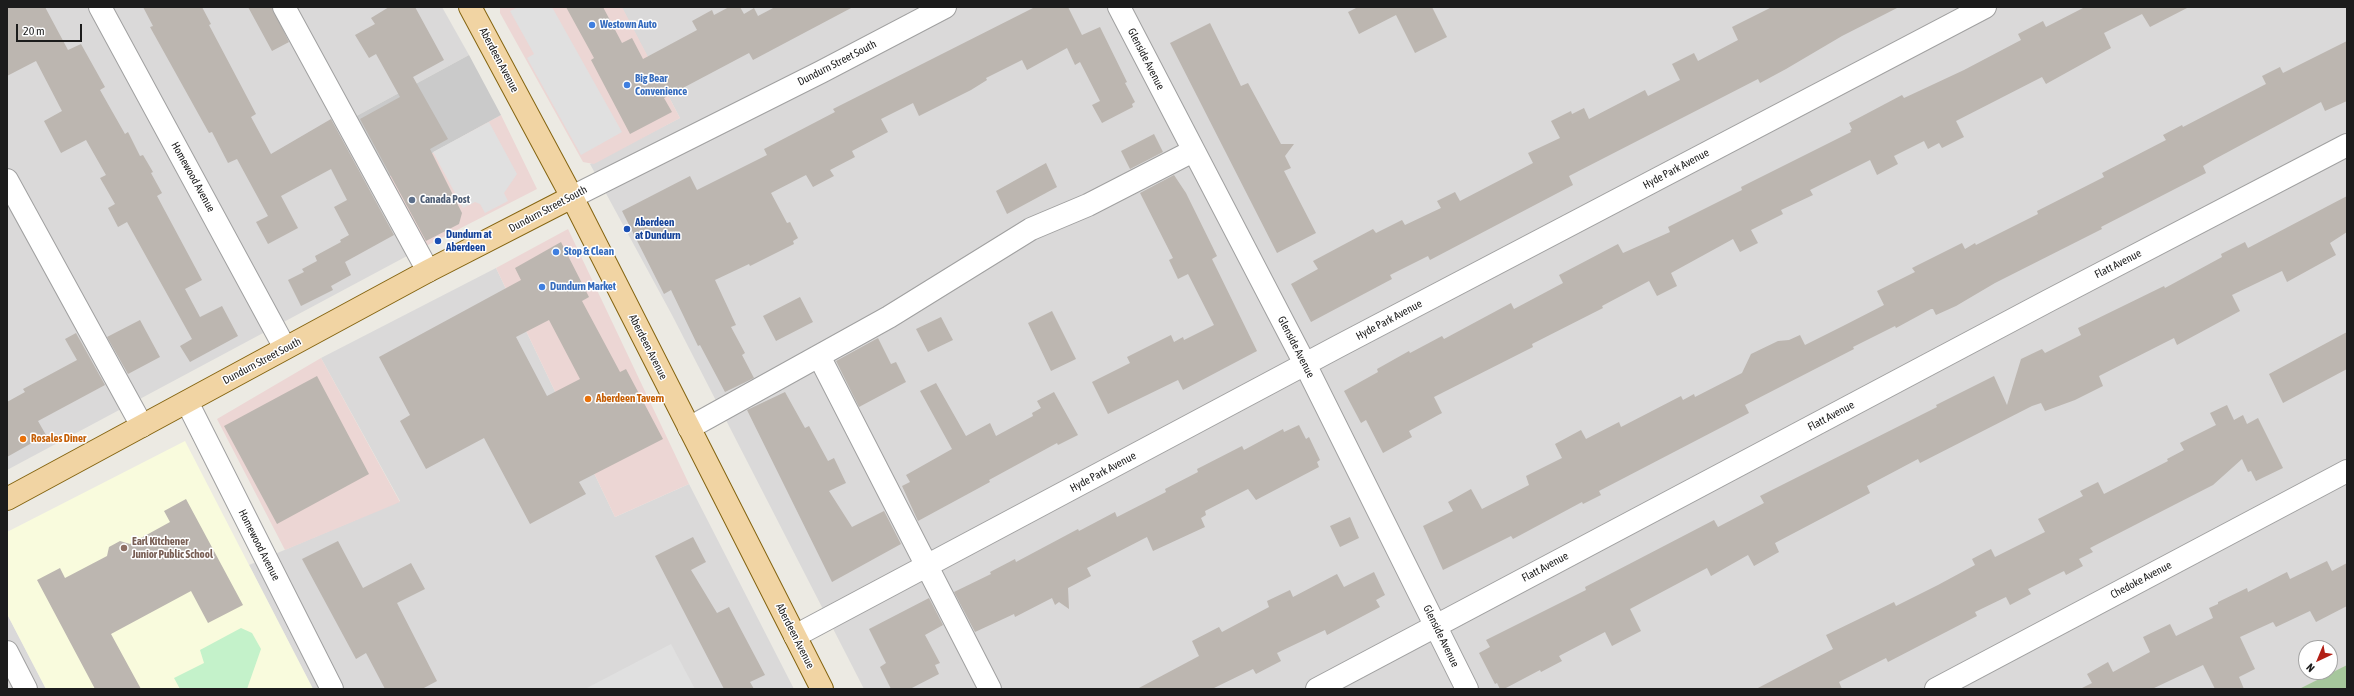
<!DOCTYPE html>
<style>
body{margin:0}
#map{position:relative;width:2354px;height:696px;overflow:hidden;background:#eceae3;font-family:"Asap Condensed",sans-serif}
canvas{display:block}
.frame{position:absolute;inset:0;border:8px solid #1c1c1c;pointer-events:none}
.north{position:absolute;left:2298px;top:640px;width:40px;height:40px;box-sizing:border-box;background:#fff;border:1px solid #a4a4a4;border-radius:50%;rotate:224deg;font-size:11px;font-weight:700;line-height:16px;text-align:center;color:#1c1c1c}
.north::after{content:'';display:block;margin:auto;width:14px;height:18px;background:#b21f16;clip-path:polygon(50% 0,100% 100%,50% 72%,0 100%)}
.scale{position:absolute;left:16px;top:24px;width:66px;height:18px;box-sizing:border-box;border:2px solid #1c1c1c;border-top:0;padding-left:5px;font-size:12px;line-height:14px;white-space:nowrap;color:#1c1c1c;-webkit-text-stroke:3px #fff;paint-order:stroke}
</style>
<div id="map">
<canvas width="2354" height="696"></canvas>
<div class="frame"></div>
<div class="north">N</div>
<div class="scale">20 m</div>
</div>
<script>
const context = document.querySelector('canvas').getContext('2d');
context.lineJoin = 'round';
function paint(path, color) { context.fillStyle = color; context.fill(path, 'evenodd'); }
const toPath = rows => new Path2D(rows.map(r => 'M' + r).join(''));
function trace(path, color, width, dash) { context.strokeStyle = color; context.lineWidth = width; context.lineCap = dash ? 'butt' : 'round'; context.setLineDash(dash || []); context.stroke(path); }
function drawText(font, color, halo, rows, align = 'center') {
  context.font = font + ' "Asap Condensed",sans-serif'; context.lineWidth = 3; context.setLineDash([]); context.textBaseline = 'middle'; context.strokeStyle = halo; context.fillStyle = color; for (const [text, x, y, turn = 0] of rows) {
    context.save(); context.translate(x, y); context.rotate((+turn || 0) * Math.PI / 180); context.textAlign = isNaN(turn) ? turn : align; if (halo) context.strokeText(text, 0, 0); context.fillText(text, 0, 0); context.restore();
  }
}
const residential = toPath([
 [7,7,442,7,469,55,351,119,422,248,7,470],
 [621,7,2347,7,2347,665,2299,689,864,689,672,315,590,164,680,118],
 [2306,648,2330,648,2330,672,2306,672],
 [496,268,615,517,689,484,794,689,313,689,249,565,400,501,321,358],
 [7,614,46,689,7,689]
]);
const commercial = toPath([
 [500,7,622,7,680,118,594,164,583,162,500,13],
 [501,115,537,189,422,248,385,179],
 [568,229,689,484,615,517,496,268],
 [321,358,400,502,285,550,217,419]
]);
const education = toPath([
 [185,441,313,689,46,689,7,614,7,532]
]);
const religious = toPath([
 [469,55,501,115,385,179,351,119]
]);
const forest = toPath([
 [2347,665,2347,689,2299,689]
]);
const park = toPath([
 [241,628,252,633,261,649,247,689,180,689,174,678,204,663,200,650]
]);
const parking = toPath([
 [518,7,552,7,622,132,581,155,527,58,534,54,510,11],
 [489,122,517,174,504,193,508,201,485,213,480,204,475,202,463,208,433,152],
 [671,644,695,689,585,689]
]);
const building = toPath([
 [7,7,45,7,68,50,81,44,105,87,100,90,125,134,128,132,140,156,143,155,153,172,151,173,162,193,157,196,202,280,185,289,200,317,222,306,238,336,190,362,180,346,192,339,127,222,118,227,108,208,115,204,100,178,106,175,86,140,61,153,44,121,62,111,36,61,7,76],
 [143,7,202,7,211,24,209,25,256,114,251,117,271,154,331,119,394,235,345,262,351,275,331,286,333,290,301,306,288,280,304,272,302,269,317,261,315,256,341,242,340,240,349,235,334,207,347,200,331,169,281,196,298,228,268,244,256,222,268,216,237,159,228,163,212,132,209,133,150,27,153,26],
 [248,7,272,7,289,42,272,51],
 [389,7,415,7,444,60,413,77,448,139,430,149,462,213,459,224,426,241,360,119,400,97,376,54,369,58,355,35,375,24,371,18],
 [566,7,603,7,622,43,632,38,643,59,697,30,692,21,712,10,714,15,729,7,740,7,744,14,754,8,758,16,775,7,853,7,753,60,749,53,664,98,672,112,630,134,591,60,594,58],
 [1035,7,1068,7,1082,35,1100,27,1127,82,1125,83,1135,102,1132,104,1133,107,1102,123,1092,105,1100,101,1080,62,1075,65,1067,48,1027,70,1022,60,986,78,987,80,971,90,919,116,913,103,881,119,888,132,852,151,855,157,830,170,834,176,813,187,806,175,771,193,787,223,790,222,798,238,793,241,794,244,750,266,749,264,715,280,736,325,731,327,745,353,742,355,754,378,725,392,700,345,698,346,671,290,664,294,622,211,690,176,697,190,767,155,764,149,835,112,833,109],
 [1358,7,1432,7,1447,37,1415,53,1396,15,1359,34,1348,12],
 [1772,7,1899,7,1842,36,1786,69,1760,83,1758,79,1569,176,1573,185,1430,260,1428,256,1390,275,1392,279,1311,322,1291,284,1318,269,1313,261,1373,229,1376,233,1402,220,1405,225,1441,208,1437,201,1455,192,1460,201,1533,163,1528,153,1560,138,1551,121,1571,111,1572,114,1584,108,1589,119,1645,90,1648,96,1680,80,1672,64,1694,53,1698,61,1738,40,1732,27],
 [2085,7,2189,7,2150,27,2142,14,2104,33,2111,48,2046,84,2042,77,1956,121,1964,137,1942,148,1939,143,1928,149,1924,141,1894,156,1898,164,1877,175,1870,160,1810,190,1813,195,1781,210,1783,214,1751,230,1758,243,1740,252,1733,239,1671,273,1677,286,1657,296,1649,281,1602,306,1603,308,1532,344,1533,347,1434,397,1442,413,1409,431,1412,437,1383,453,1366,420,1361,423,1344,391,1378,372,1377,369,1409,351,1410,353,1442,336,1444,339,1511,303,1514,309,1563,283,1559,275,1618,244,1623,253,1670,232,1668,227,1742,190,1741,187,1851,132,1850,130,1852,129,1849,123,1902,95,1904,98,1964,70,2021,40,2018,34,2043,21,2046,27],
 [1210,23,1241,86,1248,83,1281,144,1294,144,1285,156,1291,168,1284,171,1316,233,1277,253,1170,43],
 [2347,41,2347,101,2325,111,2321,102,2213,160,2203,166,2206,173,2101,227,2102,229,1995,283,1956,306,1936,315,1933,309,1931,309,1896,328,1895,326,1853,347,1854,349,1745,405,1749,413,1599,491,1601,495,1583,504,1582,502,1513,539,1511,536,1443,570,1423,526,1453,511,1448,502,1471,489,1482,509,1529,485,1526,476,1562,458,1555,444,1581,430,1586,439,1619,422,1621,427,1681,396,1683,400,1694,394,1695,397,1742,373,1751,354,1778,341,1789,340,1800,335,1805,345,1843,326,1884,305,1877,291,1915,272,1912,268,1962,243,1965,249,1975,243,1976,245,2038,214,2037,211,2104,177,2102,173,2166,140,2163,135,2182,125,2183,127,2266,84,2262,76,2280,67,2283,73],
 [1154,134,1163,152,1130,169,1121,151],
 [1046,163,1057,187,1007,214,996,191],
 [1174,175,1186,193,1217,256,1212,259,1257,351,1183,390,1178,380,1108,414,1092,382,1130,363,1127,357,1171,335,1174,342,1183,337,1184,340,1214,325,1188,274,1178,279,1169,260,1173,258,1140,193],
 [2347,196,2347,232,2330,243,2336,255,2287,282,2282,271,2232,295,2240,311,2177,345,2174,338,2099,376,2103,386,2075,400,2045,411,2041,403,2032,406,1920,463,1918,459,1867,486,1870,493,1775,543,1779,552,1754,566,1748,555,1711,576,1707,568,1630,609,1641,631,1612,646,1605,632,1559,656,1562,661,1541,672,1540,670,1504,689,1500,689,1497,683,1495,684,1479,653,1490,647,1486,640,1586,590,1585,587,1714,520,1718,527,1764,503,1760,496,1937,407,1936,405,1994,376,2007,405,2021,359,2042,349,2045,353,2081,335,2078,328,2164,286,2165,288,2222,257,2221,254,2245,242,2248,248],
 [561,242,589,297,582,301,620,372,626,369,663,439,579,482,586,494,530,524,484,438,426,469,400,421,410,415,379,357,521,280,515,268],
 [549,320,580,379,547,396,516,337],
 [800,297,813,322,776,341,763,316],
 [1052,311,1076,359,1051,371,1028,323],
 [941,317,953,340,928,352,916,329],
 [140,320,160,357,128,374,107,337],
 [2347,332,2347,369,2283,403,2269,374],
 [76,333,105,385,38,421,46,435,7,457,7,402,25,392,23,389,77,360,65,339],
 [878,338,891,364,896,362,906,382,859,407,836,361],
 [317,376,369,474,277,524,224,426],
 [936,383,966,436,990,423,996,436,1033,416,1032,413,1041,408,1037,401,1054,392,1078,435,1058,445,1057,443,989,480,990,482,918,521,902,486,910,482,906,475,952,449,920,391],
 [785,392,805,428,809,426,828,461,834,458,846,483,829,491,852,527,884,511,901,544,832,582,747,410],
 [2227,405,2234,420,2243,415,2247,424,2258,418,2283,468,2256,481,2251,471,2248,472,2242,459,2213,485,2090,548,2093,552,2079,559,2083,566,2066,575,2064,571,2028,589,2031,594,2010,605,2006,597,1975,612,1977,616,1888,662,1886,658,1839,682,1842,689,1756,689,1833,649,1826,635,1894,602,1896,606,1938,585,1975,565,1972,559,1991,549,1995,557,2045,532,2038,519,2083,496,2080,491,2098,482,2104,494,2168,461,2167,459,2184,450,2180,443,2216,425,2210,413],
 [1299,425,1306,439,1309,437,1320,460,1317,462,1319,467,1256,500,1248,489,1205,511,1206,515,1201,518,1205,527,1153,551,1147,537,1087,568,1091,576,1068,588,1069,609,1059,602,1055,605,1052,598,1015,617,1014,614,975,632,954,592,991,574,990,572,1015,559,1016,562,1078,529,1079,531,1115,512,1117,517,1166,492,1165,489,1198,472,1197,469,1242,446,1244,450,1283,429,1284,432],
 [186,499,243,605,208,623,191,591,111,634,141,689,95,689,37,580,60,568,65,578,107,556,109,547,120,541,130,544,170,522,164,511],
 [1350,517,1359,538,1340,547,1330,526],
 [693,537,706,562,691,570,717,613,729,607,765,675,750,682,754,689,724,689,655,556],
 [338,541,363,588,411,563,425,589,397,603,437,681,422,689,385,689,366,653,356,659,302,559],
 [2327,561,2332,571,2347,563,2347,606,2316,622,2310,611,2276,627,2273,622,2240,637,2255,669,2239,677,2244,689,2215,689,2203,665,2152,689,2080,689,2092,683,2087,674,2108,662,2113,672,2150,652,2143,637,2170,624,2176,636,2213,618,2209,608,2218,604,2218,602,2247,588,2248,592,2287,572,2290,579],
 [1374,572,1385,595,1376,600,1380,607,1327,635,1325,630,1277,653,1281,661,1256,674,1253,669,1212,689,1137,689,1199,656,1192,641,1219,627,1222,632,1269,607,1267,601,1290,590,1293,597,1337,574,1344,587],
 [929,598,943,625,925,635,940,663,935,665,939,674,910,689,891,689,880,667,886,663,869,629]
]);
const minor = toPath([
 [100,7,285,348],
 [284,7,428,271],
 [1119,7,1305,364,1467,689],
 [7,180,142,426],
 [572,197,821,72,945,7],
 [819,356,990,689],
 [187,402,332,689],
 [689,428,889,317,1031,229,1088,205,1193,151],
 [795,636,1339,346,1985,7],
 [7,652,26,689],
 [1317,689,2048,301,2347,145],
 [1936,689,2347,471]
]);
const major = toPath([
 [470,7,572,197,822,689],
 [7,499,428,271,572,197]
]);
const markers = [
 [592,25,4,"#3f7fe0"],
 [627,85,4,"#3f7fe0"],
 [412,200,4,"#5c6f8a"],
 [627,229,4,"#1a4fb4"],
 [438,241,4,"#1a4fb4"],
 [556,252,4,"#3f7fe0"],
 [542,287,4,"#3f7fe0"],
 [588,399,4,"#e8710a"],
 [23,439,4,"#e8710a"],
 [124,548,4,"#8d6e63"]
];
const shopNames = [
 ["Westown Auto",600,25],
 ["Big Bear",635,79],
 ["Convenience",635,92],
 ["Stop & Clean",564,252],
 ["Dundurn Market",550,287]
];
const streetNames = [
 ["Glenside Avenue",1146,59,63],
 ["Aberdeen Avenue",499,60,62],
 ["Dundurn Street South",837,63,-27],
 ["Hyde Park Avenue",1676,169,-28],
 ["Homewood Avenue",193,177,61],
 ["Dundurn Street South",548,209,-28],
 ["Flatt Avenue",2118,264,-27],
 ["Hyde Park Avenue",1389,320,-28],
 ["Aberdeen Avenue",648,347,63],
 ["Glenside Avenue",1296,347,63],
 ["Dundurn Street South",262,361,-28],
 ["Flatt Avenue",1831,416,-28],
 ["Hyde Park Avenue",1103,472,-28],
 ["Homewood Avenue",259,545,63],
 ["Flatt Avenue",1545,567,-28],
 ["Chedoke Avenue",2141,580,-28],
 ["Aberdeen Avenue",795,636,63],
 ["Glenside Avenue",1441,636,64]
];
const serviceNames = [
 ["Canada Post",420,200]
];
const transitNames = [
 ["Aberdeen",635,223],
 ["at Dundurn",635,236],
 ["Dundurn at",446,235],
 ["Aberdeen",446,248]
];
const foodNames = [
 ["Aberdeen Tavern",596,399],
 ["Rosales Diner",31,439]
];
const educationNames = [
 ["Earl Kitchener",132,542],
 ["Junior Public School",132,555]
];
paint(residential, '#dad9d9');
paint(commercial, '#ecd6d4');
paint(education, '#f9fbdd');
paint(religious, '#cacaca');
paint(forest, '#a6c79c');
paint(park, '#c4f2ca');
paint(parking, '#e0e0e0');
paint(building, '#bcb6b0');
trace(minor, '#a0a0a0', 24);
trace(major, '#846410', 24);
trace(minor, '#fff', 22);
trace(major, '#f1d4a3', 22);
for (const [x, y, r, color] of markers) { const dot = new Path2D(); dot.arc(x, y, r, 0, 2 * Math.PI); context.fillStyle = color; context.fill(dot); trace(dot, '#fff', 1.5); }
drawText('bold 11px', '#366cbe', '#fff', shopNames, 'left');
drawText('11px', '#1c1c1c', '#fff', streetNames);
drawText('bold 11px', '#4e5e75', '#fff', serviceNames, 'left');
drawText('bold 11px', '#164399', '#fff', transitNames, 'left');
drawText('bold 11px', '#c56008', '#fff', foodNames, 'left');
drawText('bold 11px', '#785e54', '#fff', educationNames, 'left');
</script>
